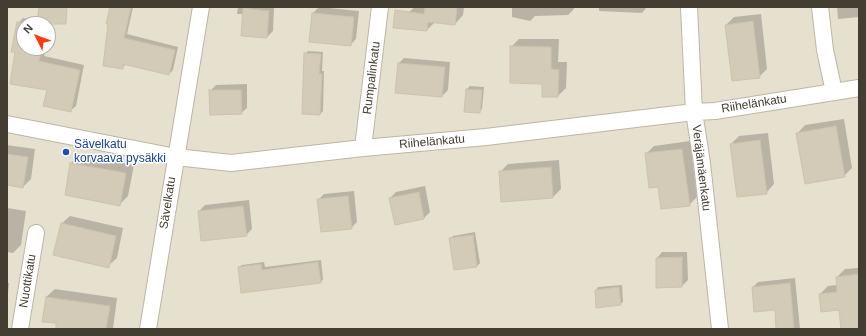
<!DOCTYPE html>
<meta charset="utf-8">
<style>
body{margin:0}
#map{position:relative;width:866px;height:336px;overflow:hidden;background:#f2eee2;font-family:Helvetica,sans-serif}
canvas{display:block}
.frame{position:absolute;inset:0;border:8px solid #433d32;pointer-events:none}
.north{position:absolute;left:16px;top:16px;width:40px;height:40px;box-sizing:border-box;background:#fff;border:1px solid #b4b1ad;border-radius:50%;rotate:312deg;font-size:11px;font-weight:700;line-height:16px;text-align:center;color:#433d32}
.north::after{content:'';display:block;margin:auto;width:14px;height:18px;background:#ff3a0c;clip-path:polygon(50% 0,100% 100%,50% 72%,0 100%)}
</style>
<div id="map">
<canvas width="866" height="336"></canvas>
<div class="frame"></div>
<div class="north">N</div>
</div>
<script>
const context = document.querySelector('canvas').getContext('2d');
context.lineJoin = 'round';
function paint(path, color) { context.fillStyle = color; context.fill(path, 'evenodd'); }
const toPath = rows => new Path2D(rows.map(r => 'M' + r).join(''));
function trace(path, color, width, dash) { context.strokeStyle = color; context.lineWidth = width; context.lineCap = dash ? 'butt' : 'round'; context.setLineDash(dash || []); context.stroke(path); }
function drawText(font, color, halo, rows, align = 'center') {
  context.font = font + ' Helvetica,sans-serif'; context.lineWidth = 3; context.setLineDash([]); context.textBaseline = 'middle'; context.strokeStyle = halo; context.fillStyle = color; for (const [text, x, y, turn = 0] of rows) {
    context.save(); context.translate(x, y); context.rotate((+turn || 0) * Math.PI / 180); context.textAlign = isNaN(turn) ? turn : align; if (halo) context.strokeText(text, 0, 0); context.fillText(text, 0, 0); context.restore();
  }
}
const residential = toPath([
 [7,7,859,7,859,329,7,329],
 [24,24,48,24,48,48,24,48]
]);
const shadow = toPath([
 [111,7,133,7,127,34,178,47,173,70,169,74,127,63,122,68],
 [238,7,274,7,273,31,267,37,244,14,237,14],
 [319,7,359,11,356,39,350,45,313,13],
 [415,7,464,7,463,15,455,24,435,22,427,30,409,12],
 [512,7,574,7,574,9,568,15,535,16,530,21,512,17],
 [599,7,647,7,642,13,599,11],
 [837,7,859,7,859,17,838,19],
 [761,14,767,69,759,77,726,25,734,17],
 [23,18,50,23,48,36,48,24,24,24,24,48,46,48,44,56,84,65,76,106,70,111,48,89,16,52,18,23],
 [519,39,559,39,558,62,567,62,566,88,558,96,543,96,543,83,511,47],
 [308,51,323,52,322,71,324,71,323,111,320,114,305,54],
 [404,58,450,62,448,90,442,96,398,64],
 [247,84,247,108,241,113,210,91,216,85],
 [470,86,484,87,482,109,479,112,465,111,467,89],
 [844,119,852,168,844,176,797,134,805,125],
 [768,133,774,184,766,193,731,144,739,136],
 [690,141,697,197,689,205,659,185,646,154,654,146],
 [7,145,35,149,31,179,23,187,7,184],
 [80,155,134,165,128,196,119,205,66,195,71,163],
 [559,160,561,189,553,197,500,172,508,164],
 [425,186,430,212,424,218,390,198,396,192],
 [354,191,357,222,351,228,318,200,324,194],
 [249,200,252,229,246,235,199,211,205,205],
 [7,208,26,211,21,245,13,253,7,252],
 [70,216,123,228,117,258,108,266,61,224],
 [475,232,480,263,477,266,455,269,450,239,453,236],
 [662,252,687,252,688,280,682,286,657,258],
 [321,260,323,279,321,282,239,267,242,265,264,262,265,267],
 [859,268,859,327,840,309,820,294,828,286,837,285,837,277,845,269],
 [795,278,800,329,777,329,776,309,753,287,758,282],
 [7,283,9,283,7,304],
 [622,285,623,302,620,304,596,290,598,287],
 [55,289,117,298,113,329,57,329,57,323,46,297]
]);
const building = toPath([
 [39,7,67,7,66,24,37,24,39,7],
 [110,7,131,7,124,38,175,50,169,75,123,64,123,69,103,66,108,24,106,24,110,7],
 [425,7,457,7,455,25,428,22,427,31,393,28,395,10,424,14,425,7],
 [243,8,269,11,267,38,241,36,243,8],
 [312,13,354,17,351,46,309,42,312,13],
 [753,21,760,78,732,81,725,25,753,21],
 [17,22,25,24,24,24,24,48,42,48,39,61,80,70,71,112,43,106,47,90,10,84,15,52,11,52,17,22],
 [510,46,551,47,551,69,559,70,558,97,542,97,542,84,510,83,510,46],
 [304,53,321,54,319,74,322,74,320,115,302,114,304,53],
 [398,63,445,67,442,97,395,93,398,63],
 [466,89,482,90,480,113,464,112,466,89],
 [209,90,241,90,242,114,210,115,209,90],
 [836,126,845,177,805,184,796,133,836,126],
 [760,140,767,194,737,197,730,144,760,140],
 [682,149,690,206,661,209,658,187,649,188,645,153,682,149],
 [7,154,28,157,23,188,7,185,7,154],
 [70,163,126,173,120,206,65,195,70,163],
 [551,167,553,198,501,202,499,171,551,167],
 [419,192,424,219,395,225,389,198,419,192],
 [348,196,352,229,321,232,317,199,348,196],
 [243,206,247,236,201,241,198,211,243,206],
 [61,223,116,236,109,268,53,255,61,223],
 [473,235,477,267,454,270,449,238,473,235],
 [682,257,682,287,656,288,656,258,682,257],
 [318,262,321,283,241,293,238,267,261,264,262,270,318,262],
 [859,274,859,328,841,329,839,310,821,312,819,294,837,292,836,277,859,274],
 [790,283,794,329,776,329,775,310,754,312,752,287,790,283],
 [619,287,621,305,596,308,595,290,619,287],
 [46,297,110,306,106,329,56,329,56,323,42,322,46,297]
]);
const street = toPath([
 [689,7,694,112,702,163,720,329],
 [820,7,825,50,834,92],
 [7,124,176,157,231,163,363,148,486,137,694,112,715,111,859,88],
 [363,148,380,7],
 [20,329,36,233],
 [148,329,201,7]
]);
const markers = [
 [66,152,4,"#1a4fb4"]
];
const streetNames = [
 ["Rumpalinkatu",372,78,-83],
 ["Riihelänkatu",754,104,-9],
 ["Riihelänkatu",432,142,-5],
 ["Veräjämäenkatu",701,168,83],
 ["Sävelkatu",168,203,-81],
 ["Nuottikatu",28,281,-81]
];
const transitNames = [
 ["Sävelkatu",74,145],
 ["korvaava pysäkki",74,159]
];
paint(residential, '#e6e0cf');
paint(shadow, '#0003');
paint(building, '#d3cab7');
trace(building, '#cfc2aa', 1);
trace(street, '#bdb6a4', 18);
trace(street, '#fff', 16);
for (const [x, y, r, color] of markers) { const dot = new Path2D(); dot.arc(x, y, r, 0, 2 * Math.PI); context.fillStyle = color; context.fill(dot); trace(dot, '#fff', 1.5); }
drawText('12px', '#433d32', '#fff', streetNames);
drawText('12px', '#164399', '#fff', transitNames, 'left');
</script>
